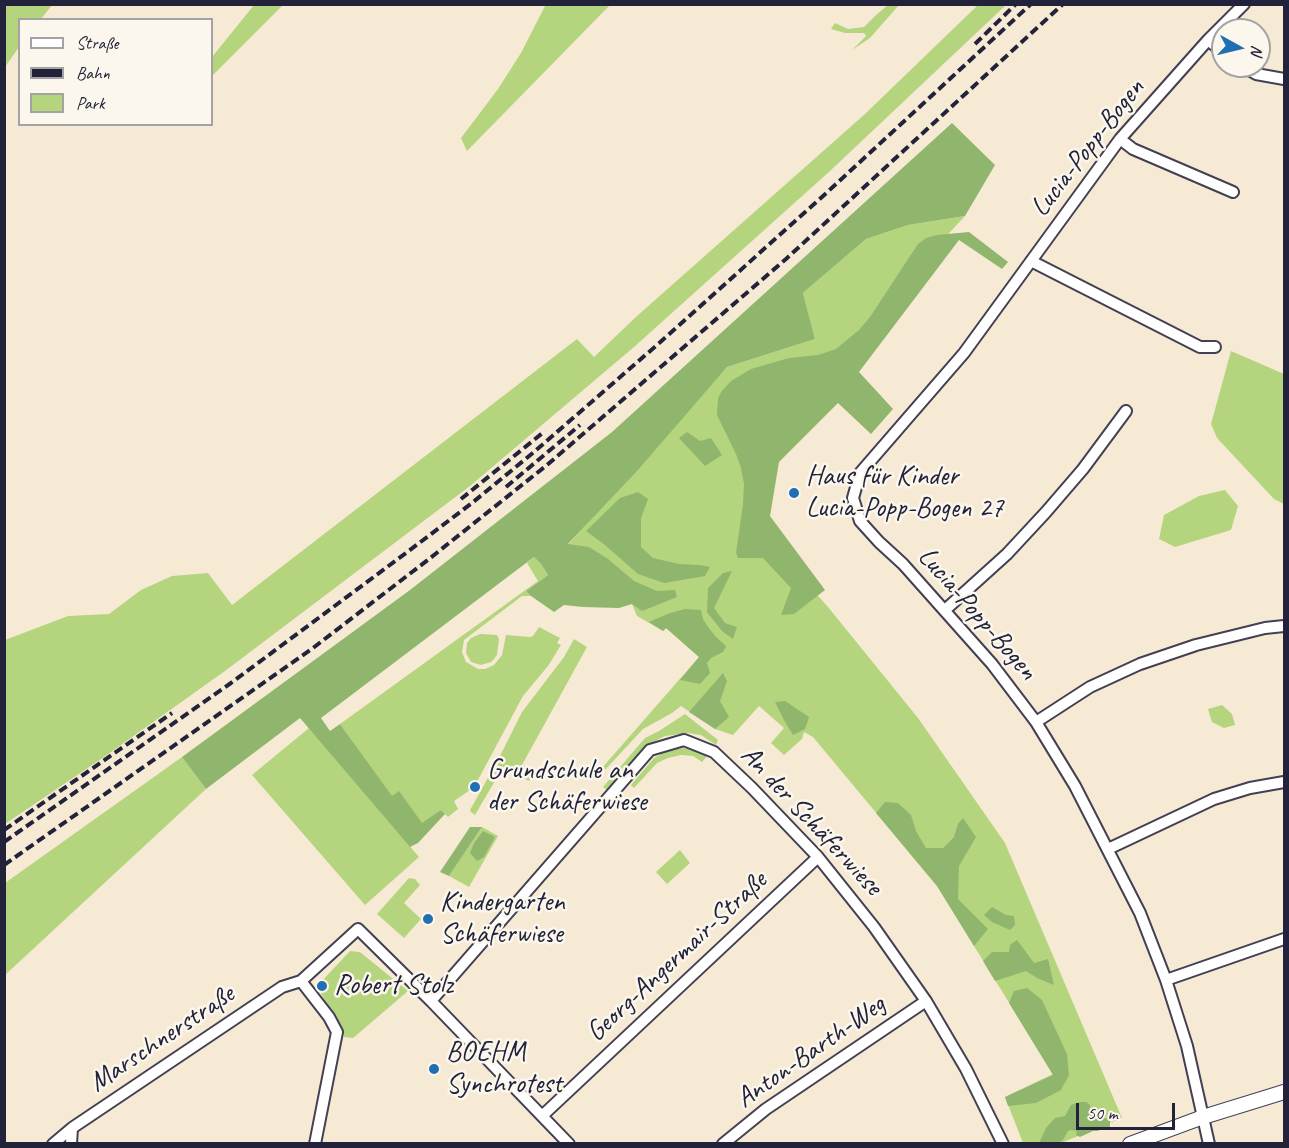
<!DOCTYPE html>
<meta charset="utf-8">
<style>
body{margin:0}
#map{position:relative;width:1289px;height:1148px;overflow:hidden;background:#f7ead5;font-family:Caveat,sans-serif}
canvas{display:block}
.frame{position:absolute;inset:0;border:6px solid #22223b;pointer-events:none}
.legend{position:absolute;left:18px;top:18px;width:195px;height:108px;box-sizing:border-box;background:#fbf7ec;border:2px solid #a4a2a5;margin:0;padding:8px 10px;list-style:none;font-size:18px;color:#22223b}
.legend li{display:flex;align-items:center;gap:12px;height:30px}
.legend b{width:30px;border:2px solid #a4a2a5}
.north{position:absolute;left:1211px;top:18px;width:60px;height:60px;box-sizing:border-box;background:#fbf7ec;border:2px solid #a4a2a5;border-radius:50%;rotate:98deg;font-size:16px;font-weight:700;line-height:24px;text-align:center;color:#22223b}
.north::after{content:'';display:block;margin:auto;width:21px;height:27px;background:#1f6fb2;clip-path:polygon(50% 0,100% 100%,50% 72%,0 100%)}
.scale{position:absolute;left:1076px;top:1103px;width:99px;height:27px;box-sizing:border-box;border:3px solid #22223b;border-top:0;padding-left:8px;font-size:18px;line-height:21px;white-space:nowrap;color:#22223b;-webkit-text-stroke:4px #fbf7ec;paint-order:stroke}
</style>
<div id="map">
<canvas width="1289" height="1148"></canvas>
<div class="frame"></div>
<ul class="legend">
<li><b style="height:8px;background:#fff"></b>Straße</li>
<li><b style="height:8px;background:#22223b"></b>Bahn</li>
<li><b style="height:16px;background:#b4d57d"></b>Park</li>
</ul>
<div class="north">N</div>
<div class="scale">50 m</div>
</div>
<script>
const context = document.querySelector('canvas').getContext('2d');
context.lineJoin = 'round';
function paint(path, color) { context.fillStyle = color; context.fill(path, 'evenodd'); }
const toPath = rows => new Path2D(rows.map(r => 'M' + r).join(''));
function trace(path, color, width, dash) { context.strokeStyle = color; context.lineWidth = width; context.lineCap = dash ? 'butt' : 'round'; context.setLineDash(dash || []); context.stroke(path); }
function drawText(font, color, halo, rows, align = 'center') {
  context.font = font + ' Caveat,sans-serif'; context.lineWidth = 5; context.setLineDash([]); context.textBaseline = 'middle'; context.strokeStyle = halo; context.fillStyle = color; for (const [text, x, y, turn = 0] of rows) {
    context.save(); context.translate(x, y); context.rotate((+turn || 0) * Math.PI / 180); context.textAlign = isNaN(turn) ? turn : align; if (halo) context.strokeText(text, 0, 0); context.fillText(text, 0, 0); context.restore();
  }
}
const green = toPath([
 [5,4,52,5,41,19,20,20,19,47,5,67],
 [546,4,610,5,467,151,461,138,498,89,521,53],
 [979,4,1006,5,830,171,634,347,470,486,225,671,104,757,5,824,5,640,68,616,109,614,141,590,172,576,208,573,232,605,577,339,594,357,637,316,865,114],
 [254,5,283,5,212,76,212,57],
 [888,5,899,5,870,38,852,50,866,36,864,33,845,33,831,29,835,23,848,29,864,27,875,16],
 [965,216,940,243,750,465,753,523,828,607,918,718,1005,843,1122,1118,1061,1143,1023,1143,1005,1097,1053,1074,937,886,813,737,804,732,802,739,784,755,771,743,784,728,759,706,733,735,715,729,681,706,672,713,643,729,605,770,602,768,699,657,666,628,663,631,637,616,632,604,559,555,727,367,815,339,803,293,866,239,908,225],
 [1231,351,1284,374,1284,504,1274,499,1217,438,1211,424],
 [1225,490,1238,506,1231,530,1175,547,1159,539,1164,515,1199,496],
 [534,557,541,564,548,575,526,591,531,596,522,596,464,640,462,652,466,662,478,669,485,669,494,665,502,655,506,635,530,637,533,636,539,627,560,638,557,643,561,645,548,666,523,696,472,791,470,790,454,801,458,809,448,817,441,810,422,824,399,792,392,797,340,724,538,581,527,563],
 [480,634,497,635,499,639,497,655,494,659,491,662,481,665,471,662,466,653,467,643,471,638],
 [574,639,587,647,522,765,535,772,529,781,503,767,475,815,471,812,470,810,498,760,522,712,564,657],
 [1222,705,1232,714,1235,725,1224,728,1212,722,1208,709],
 [685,714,718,740,716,745,701,735,688,733,665,736,649,744,607,790,603,787,645,738,659,731],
 [309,728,419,857,365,905,252,775],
 [683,748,696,749,708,755,702,762,693,756,681,755,668,758,657,763,634,788,631,785,654,758,667,751],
 [182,757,206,789,5,975,5,883],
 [482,827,498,836,469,887,449,876],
 [680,850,690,863,667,884,656,872],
 [409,878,415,879,420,885,404,903,421,919,404,938,377,914],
 [350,951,360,952,408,991,353,1038,344,1037,321,993,320,983]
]);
const forest = toPath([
 [952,123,995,165,965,216,908,225,866,239,803,293,815,339,727,367,637,471,568,544,589,547,608,559,634,581,657,591,675,590,677,597,642,611,632,604,619,608,583,607,564,605,554,612,531,596,526,591,548,575,541,564,534,557,321,718,330,731,340,724,392,796,399,791,422,823,441,810,445,814,418,843,410,847,300,718,206,789,182,757,410,590,612,432],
 [969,232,1008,262,1002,269,959,240,859,372,893,409,871,434,838,403,779,462,770,516,825,590,794,614,781,615,791,588,763,558,738,558,736,553,743,504,744,484,741,468,736,454,717,415,718,399,721,392,731,381,751,369,789,358,818,355,836,349,859,330,870,317,918,244,926,238,937,235],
 [687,432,700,441,711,438,722,455,705,466,679,438],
 [638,492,648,499,641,518,641,547,653,558,679,564,700,565,710,567,705,576,664,583,638,574,605,545,586,531,620,498],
 [732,571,714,608,725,623,737,627,733,639,722,631,707,612,708,588,723,573],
 [685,609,701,610,703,619,708,627,716,637,725,645,726,647,723,652,711,658,707,663,710,673,700,684,680,680,699,657,666,628,663,631,649,622,670,613],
 [723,673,727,681,720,701,729,717,715,729,689,712],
 [785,701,809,717,805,729,793,735,784,720,775,702],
 [885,802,898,803,911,815,916,831,926,848,943,848,954,837,958,824,963,818,976,837,959,866,958,899,988,929,974,946,937,886,876,813],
 [470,827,482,827,449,876,440,872],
 [483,831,495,837,484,857,477,861,470,853,474,843],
 [992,907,1006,915,1014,916,1015,925,1010,930,992,922,984,915],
 [1017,940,1034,963,1048,959,1054,985,1037,978,1026,971,995,981,983,961,992,952,1009,952,1010,945],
 [1027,988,1042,1000,1067,1054,1069,1075,1061,1090,1036,1103,1008,1106,1005,1097,1053,1075,1009,1003,1014,991],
 [1080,1102,1086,1102,1090,1105,1092,1113,1098,1113,1102,1117,1108,1119,1110,1121,1110,1128,1104,1128,1103,1130,1100,1129,1098,1131,1093,1131,1080,1137,1076,1135,1077,1131,1071,1130,1068,1131,1063,1140,1058,1143,1039,1143,1046,1128,1055,1118,1065,1116,1071,1105]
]);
const minor = toPath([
 [1208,40,1223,52],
 [1242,66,1256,74,1284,79],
 [1120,139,1133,149,1233,192],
 [1031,261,1200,347,1215,347],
 [945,610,1007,554,1046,512,1083,469,1126,411],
 [1036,722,1090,687,1140,664,1196,645,1265,628,1284,626],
 [1108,849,1214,799,1250,788,1284,782],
 [1166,980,1284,939],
 [301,981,329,1017,337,1032,315,1144],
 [431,1001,650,750,684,740,714,752,752,788,818,857,874,927,926,1001,966,1069,1003,1144],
 [542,1116,818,857],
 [53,1144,72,1128,282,987,301,981,358,929,431,1001,569,1144],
 [71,1144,72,1128],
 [723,1144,766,1109,926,1001],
 [1209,1144,1187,1046,1166,980,1140,913,1075,786,1036,722,992,664,903,564,879,542,860,521,853,498,860,473,964,353,1120,139,1208,40,1244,4]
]);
const tertiary = toPath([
 [1130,1144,1203,1117,1284,1092]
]);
const rail = toPath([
 [975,44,1016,4],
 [506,487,580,425],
 [461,499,545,431],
 [4,830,172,713],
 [4,842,231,683,406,553,472,503,534,452,657,345,822,197,1031,4],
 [4,865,313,648,429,559,547,465,786,259,1063,4]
]);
const markers = [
 [794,493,6,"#1f6fb2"],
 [475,787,6,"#1f6fb2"],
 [428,919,6,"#1f6fb2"],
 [322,986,6,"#1f6fb2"],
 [434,1069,6,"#1f6fb2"]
];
const streetNames = [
 ["Lucia-Popp-Bogen",1088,148,-52],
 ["Lucia-Popp-Bogen",977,614,49],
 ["An der Schäferwiese",811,821,47],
 ["Georg-Angermair-Straße",677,957,-43],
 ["Marschnerstraße",162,1039,-34],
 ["Anton-Barth-Weg",811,1052,-35]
];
const poiNames = [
 ["Haus für Kinder",806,477],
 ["Lucia-Popp-Bogen 27",806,509],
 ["Grundschule an",487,771],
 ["der Schäferwiese",487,803],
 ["Kindergarten",440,903],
 ["Schäferwiese",440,935],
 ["Robert Stolz",334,986],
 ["BOEHM",446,1053],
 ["Synchrotest",446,1085]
];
paint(green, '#b4d57d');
paint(forest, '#8fb66c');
trace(minor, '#424052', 14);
trace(tertiary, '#424052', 16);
trace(minor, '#fff', 10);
trace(tertiary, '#fff', 14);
trace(rail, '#22223b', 4, [9, 4.5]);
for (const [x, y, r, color] of markers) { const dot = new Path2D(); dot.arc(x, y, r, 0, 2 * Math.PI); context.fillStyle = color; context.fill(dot); trace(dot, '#fbf7ec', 2); }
drawText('28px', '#22223b', '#fbf7ec', streetNames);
drawText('28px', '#22223b', '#fbf7ec', poiNames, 'left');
</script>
